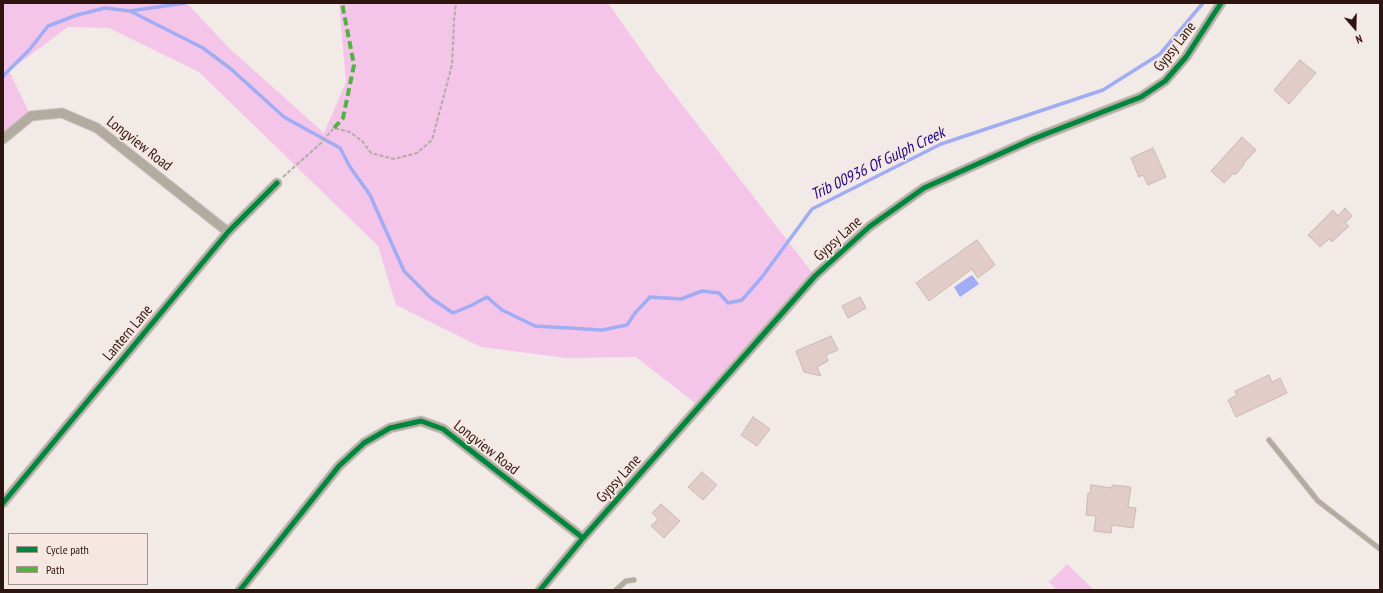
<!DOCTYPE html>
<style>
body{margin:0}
#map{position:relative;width:1383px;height:593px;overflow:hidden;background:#f2eae7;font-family:"PT Sans Narrow",sans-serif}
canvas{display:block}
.frame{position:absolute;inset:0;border:4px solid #2f1510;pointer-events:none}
.legend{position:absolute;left:8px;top:533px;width:140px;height:52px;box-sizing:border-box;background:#f6e7e3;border:1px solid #a6938f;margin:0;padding:5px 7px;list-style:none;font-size:12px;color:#2f1510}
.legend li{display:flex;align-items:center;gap:8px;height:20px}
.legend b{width:20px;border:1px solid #a6938f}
.north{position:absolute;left:1335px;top:8px;width:40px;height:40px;-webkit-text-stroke:3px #f6e7e3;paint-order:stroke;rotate:160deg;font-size:11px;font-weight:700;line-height:16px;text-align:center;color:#2f1510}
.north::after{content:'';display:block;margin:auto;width:14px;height:18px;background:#2f1510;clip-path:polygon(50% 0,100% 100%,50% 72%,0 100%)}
</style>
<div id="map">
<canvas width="1383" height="593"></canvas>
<div class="frame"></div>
<ul class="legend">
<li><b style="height:5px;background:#00873e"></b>Cycle path</li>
<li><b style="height:5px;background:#56b144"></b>Path</li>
</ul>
<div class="north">N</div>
</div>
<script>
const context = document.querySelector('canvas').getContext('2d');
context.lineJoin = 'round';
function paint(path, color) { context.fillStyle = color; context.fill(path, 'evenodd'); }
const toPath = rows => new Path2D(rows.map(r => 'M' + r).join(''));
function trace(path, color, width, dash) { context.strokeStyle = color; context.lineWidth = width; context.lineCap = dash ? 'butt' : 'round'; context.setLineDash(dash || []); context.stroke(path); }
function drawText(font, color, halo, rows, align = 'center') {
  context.font = font + ' "PT Sans Narrow",sans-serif'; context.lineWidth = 3.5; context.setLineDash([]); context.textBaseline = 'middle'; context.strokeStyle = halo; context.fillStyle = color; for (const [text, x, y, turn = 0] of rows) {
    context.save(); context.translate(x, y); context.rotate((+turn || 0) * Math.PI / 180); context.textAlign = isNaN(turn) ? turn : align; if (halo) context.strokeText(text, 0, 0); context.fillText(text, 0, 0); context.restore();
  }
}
const green = toPath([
 [3,3,187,3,229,48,324,133,346,82,339,3,608,3,656,71,815,276,699,406,636,357,567,358,481,347,396,305,378,246,199,72,109,28,68,27,9,71,31,116,3,139],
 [1067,564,1094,590,1057,590,1049,582]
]);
const water = toPath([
 [972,275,979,284,960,297,954,287]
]);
const stream = toPath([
 [130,11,203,48,231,69,284,117,340,148,350,167,370,195,404,271,431,298,453,313,470,306,487,297,502,310,535,326,602,330,627,325,635,313,650,297,681,299,702,291,719,293,728,303,742,300,762,277,812,209,941,144,1103,90,1160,54,1203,3],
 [3,76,30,49,48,26,77,15,105,8,130,11,185,3]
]);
const building = toPath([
 [1300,60,1316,73,1289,104,1274,90,1300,60],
 [1242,137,1256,150,1243,164,1244,165,1235,175,1234,173,1224,183,1211,171,1242,137],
 [1153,148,1166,177,1148,185,1143,175,1139,177,1131,158,1153,148],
 [1345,208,1352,216,1345,223,1349,226,1332,242,1329,239,1320,247,1308,235,1333,210,1338,216,1345,208],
 [977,240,995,265,978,278,972,269,929,301,916,283,977,240],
 [860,297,866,308,848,318,842,306,860,297],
 [831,336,838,350,826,355,828,361,817,367,821,376,804,372,796,351,831,336],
 [1269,375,1272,382,1280,378,1287,393,1236,417,1228,400,1237,395,1235,391,1269,375],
 [753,417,770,429,757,446,741,435,753,417],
 [702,472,717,485,703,500,688,487,702,472],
 [1091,485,1112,488,1112,485,1131,487,1128,507,1136,508,1133,528,1112,525,1111,533,1094,531,1096,516,1086,515,1088,493,1090,493,1091,485],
 [661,504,680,521,664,538,651,526,658,519,652,513,661,504]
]);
const path = toPath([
 [283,177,321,143,334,128,350,132,362,141,371,153,394,159,417,153,432,140,452,65,454,21,456,3]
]);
const service = toPath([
 [1269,440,1318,501,1380,549],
 [616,590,626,581,634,580]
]);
const minor = toPath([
 [3,139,31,116,62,113,97,128,228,232],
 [3,503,228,232,277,183],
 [240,590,339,466,364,443,390,428,421,421,443,429,583,538],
 [540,590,583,538,815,276,869,227,924,188,1033,139,1141,97,1165,81,1186,57,1221,3]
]);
const quiet = toPath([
 [334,128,343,118,354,65,342,3]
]);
const cycleway = toPath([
 [3,503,228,232,277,183],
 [240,590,339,466,364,443,390,428,421,421,443,429,583,538],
 [540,590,583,538,815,276,869,227,924,188,1033,139,1141,97,1165,81,1186,57,1221,3]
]);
const streetNames = [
 ["Gypsy Lane",1175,47,-52],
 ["Longview Road",139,144,38],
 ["Gypsy Lane",838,239,-42],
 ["Lantern Lane",128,333,-50],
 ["Longview Road",486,448,38],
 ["Gypsy Lane",619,479,-48]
];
const waterNames = [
 ["Trib 00936 Of Gulph Creek",878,164,-26]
];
paint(green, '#f4c5e8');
paint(water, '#a0adf4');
trace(stream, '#a0adf4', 3.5);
paint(building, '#e2ccc7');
trace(building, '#c9b9b5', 1);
trace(service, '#cec4c1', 6);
trace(minor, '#cec4c1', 11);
trace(path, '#b2aca5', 2, [4, 2]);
trace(service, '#b2aca0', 4.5);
trace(minor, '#b2aca0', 9);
trace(quiet, '#56b144', 4, [8, 4]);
trace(cycleway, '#00873e', 5);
drawText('15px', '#2f1510', '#f6e7e3', streetNames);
drawText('italic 16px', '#1a0784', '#f6e7e3', waterNames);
</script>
